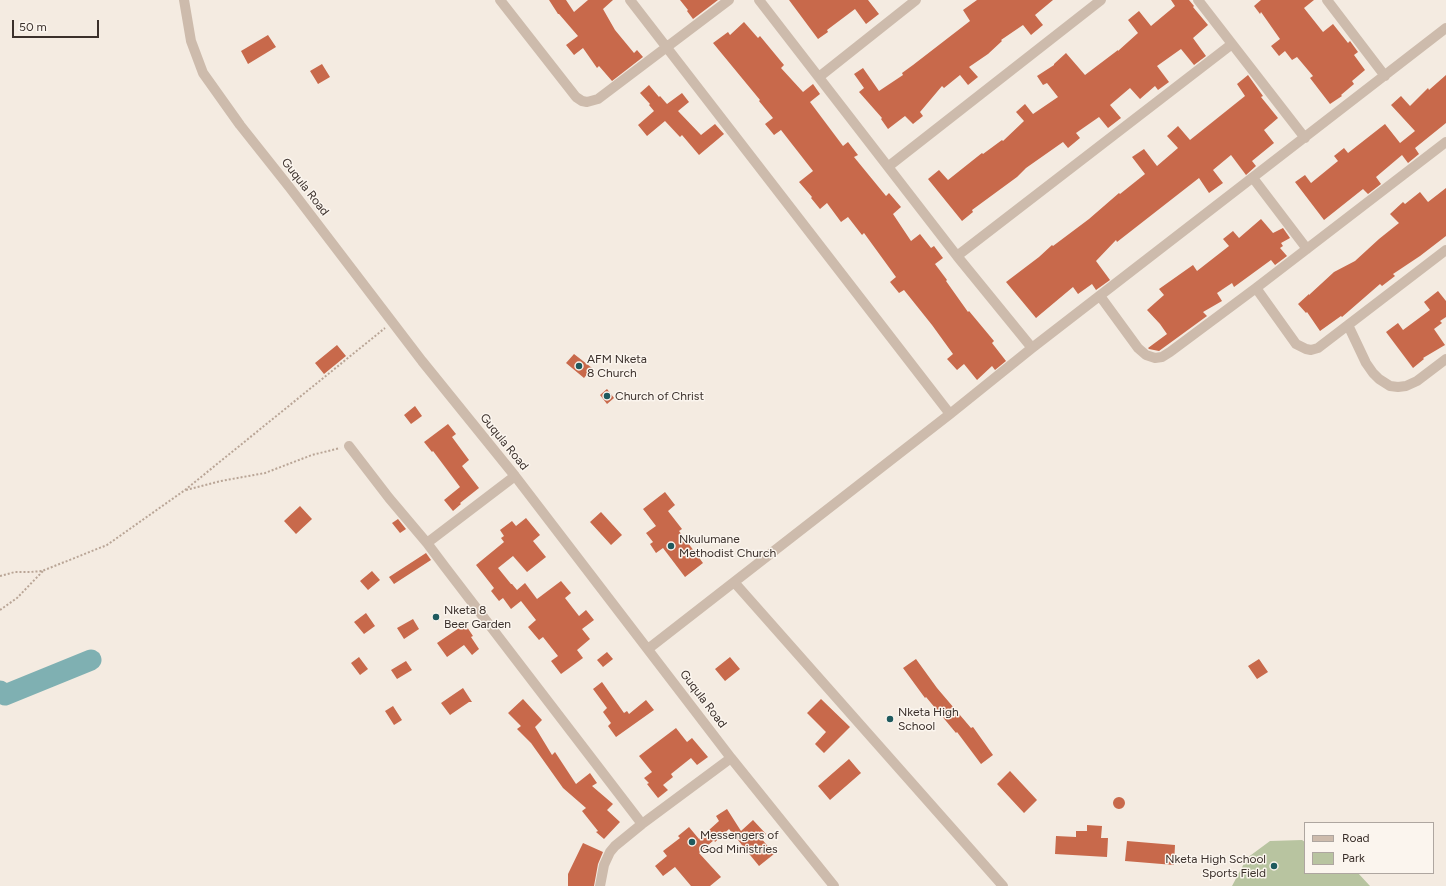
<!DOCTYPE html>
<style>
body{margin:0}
#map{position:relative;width:1446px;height:886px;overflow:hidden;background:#f4ebe1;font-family:Figtree,sans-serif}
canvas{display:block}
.legend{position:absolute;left:1304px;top:822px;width:130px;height:52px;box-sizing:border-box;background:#fbf5ee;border:1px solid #aea6a0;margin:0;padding:5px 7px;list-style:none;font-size:12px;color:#3b302b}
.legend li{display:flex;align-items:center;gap:8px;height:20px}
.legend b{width:20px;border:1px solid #aea6a0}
.scale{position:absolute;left:12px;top:20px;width:87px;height:18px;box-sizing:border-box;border:2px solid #3b302b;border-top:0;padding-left:5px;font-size:12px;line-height:14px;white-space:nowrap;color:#3b302b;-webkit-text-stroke:3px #fbf5ee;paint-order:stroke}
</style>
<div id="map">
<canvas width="1446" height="886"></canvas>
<ul class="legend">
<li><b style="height:5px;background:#cdbbac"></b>Road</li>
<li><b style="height:11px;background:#b8c4a0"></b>Park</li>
</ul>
<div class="scale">50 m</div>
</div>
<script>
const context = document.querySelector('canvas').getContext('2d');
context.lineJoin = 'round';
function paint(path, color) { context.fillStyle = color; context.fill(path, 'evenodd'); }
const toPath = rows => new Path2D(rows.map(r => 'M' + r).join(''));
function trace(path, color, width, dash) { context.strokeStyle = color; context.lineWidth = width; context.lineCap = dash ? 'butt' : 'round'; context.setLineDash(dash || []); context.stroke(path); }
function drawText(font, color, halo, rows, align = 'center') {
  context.font = font + ' Figtree,sans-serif'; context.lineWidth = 3; context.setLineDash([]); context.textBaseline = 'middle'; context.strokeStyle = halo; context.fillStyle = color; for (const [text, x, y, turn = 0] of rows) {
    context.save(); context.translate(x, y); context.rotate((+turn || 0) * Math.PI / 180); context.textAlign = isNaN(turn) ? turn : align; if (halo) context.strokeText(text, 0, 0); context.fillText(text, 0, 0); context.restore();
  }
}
const green = toPath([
 [1302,840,1305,842,1305,873,1358,873,1370,886,1232,886,1247,858,1270,841]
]);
const river = toPath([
 [0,691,5,695,91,660]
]);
const building = toPath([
 [549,0,566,0,574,12,588,0,613,0,603,9,615,30,634,53,637,50,643,57,612,81,599,66,597,68,583,48,574,55,566,45,578,36,559,14,558,14],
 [680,0,718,0,693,19,687,11,688,10],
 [789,0,868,0,879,14,866,24,855,9,827,30,828,32,818,39],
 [977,0,1053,0,1035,15,1043,25,1031,35,1023,25,1001,40,1002,41,988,54,969,67,978,77,968,85,960,75,944,88,942,86,920,112,923,116,913,124,905,116,888,129,881,119,882,118,859,92,864,88,854,74,863,68,879,91,903,75,902,73,913,65,970,21,963,10],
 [1171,0,1189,0,1194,6,1193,7,1208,25,1193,38,1206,56,1194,65,1181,49,1157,66,1169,82,1158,90,1155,86,1140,99,1130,88,1110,105,1121,118,1108,128,1099,117,1076,133,1080,138,1068,148,1063,142,1026,168,1017,177,972,210,973,212,962,221,928,179,939,170,948,180,982,153,983,154,1002,140,1003,141,1024,121,1016,112,1025,104,1033,114,1058,97,1047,83,1043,85,1037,76,1054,65,1054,64,1066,53,1085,75,1118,50,1118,51,1138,33,1128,20,1139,11,1151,26,1175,6],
 [1261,0,1314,0,1304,8,1323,32,1333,24,1348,43,1350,41,1358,52,1354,55,1365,70,1352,81,1354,84,1341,95,1342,96,1330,104,1310,78,1313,76,1297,57,1292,60,1285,51,1279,56,1271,46,1280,39,1261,12,1260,14,1254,6],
 [744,22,758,38,760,36,784,65,781,68,803,92,813,84,820,94,810,102,843,146,848,142,858,155,854,157,886,196,889,193,901,207,893,214,911,241,920,234,931,248,934,246,943,258,935,264,947,280,946,281,968,312,969,311,994,341,992,343,1006,361,995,370,992,366,977,380,964,364,957,370,947,359,953,354,932,325,904,290,899,293,890,282,896,277,864,233,862,235,848,217,841,222,827,203,820,209,811,198,812,197,799,182,813,171,781,130,774,135,765,124,773,118,759,101,760,100,713,43,728,32,730,35],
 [268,35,276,47,248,64,241,51],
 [322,64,330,77,318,84,310,71],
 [1248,75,1263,96,1261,97,1278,118,1264,130,1274,143,1252,161,1256,166,1246,175,1231,155,1213,170,1223,183,1209,193,1199,178,1117,242,1116,240,1096,261,1110,280,1096,290,1092,284,1078,294,1073,287,1036,318,1006,282,1039,257,1052,245,1053,246,1089,219,1119,193,1120,194,1145,174,1132,157,1144,149,1157,166,1178,148,1167,136,1178,126,1190,140,1245,96,1237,84],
 [1446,75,1446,123,1415,148,1419,154,1408,163,1402,155,1376,177,1381,184,1368,194,1363,189,1324,220,1295,182,1305,175,1311,183,1338,161,1334,156,1344,148,1348,153,1385,124,1400,143,1415,131,1391,105,1401,96,1410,106,1428,88,1429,90],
 [649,85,659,97,660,96,667,104,682,93,689,102,678,111,701,135,715,124,724,134,699,155,682,135,680,137,665,121,647,136,638,125,654,111,649,105,650,104,640,93],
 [1446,188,1446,236,1420,256,1393,274,1395,276,1382,286,1380,284,1342,317,1341,316,1320,331,1307,312,1306,313,1298,304,1309,294,1309,295,1334,272,1355,261,1379,239,1399,223,1390,214,1403,202,1405,204,1420,192,1428,202],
 [1261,219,1273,233,1283,228,1290,238,1281,243,1283,246,1280,248,1287,256,1275,265,1271,260,1234,287,1232,283,1217,293,1222,301,1203,312,1207,316,1159,351,1149,349,1148,348,1167,334,1160,324,1147,310,1164,295,1159,289,1193,265,1197,271,1229,246,1223,239,1233,231,1239,238],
 [1438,291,1446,301,1446,317,1440,321,1442,323,1434,329,1445,345,1423,358,1424,359,1413,368,1386,332,1398,323,1403,330,1430,310,1424,302],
 [337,345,346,356,324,374,315,363],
 [574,354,592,368,584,378,566,363],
 [607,389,614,398,607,404,600,395],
 [415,406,422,416,411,424,404,415],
 [448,424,456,434,452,437,469,460,462,466,479,488,460,503,461,504,453,511,444,500,460,487,433,451,432,452,424,442],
 [665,492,675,505,668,511,682,529,679,531,703,563,685,577,663,548,656,553,650,544,653,542,646,533,656,526,643,509],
 [300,506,312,519,296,534,284,521],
 [601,512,622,535,611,545,590,522],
 [526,518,540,535,533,541,546,557,527,572,513,556,498,568,511,584,512,584,517,590,525,583,537,599,561,581,571,593,565,598,579,616,586,610,594,620,582,629,590,639,577,650,583,658,561,674,551,661,558,656,543,637,539,640,528,627,536,620,521,601,511,609,503,598,499,601,491,591,494,588,476,565,504,542,501,538,504,536,500,530,512,521,516,526],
 [398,519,406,529,400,533,392,523],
 [426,553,431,560,394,584,389,577],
 [372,571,380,580,368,590,360,581],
 [366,613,375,626,364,634,354,622],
 [413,619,419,629,404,639,397,628],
 [465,624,473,636,471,637,479,649,472,655,464,645,447,657,437,643],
 [607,652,613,659,603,667,597,660],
 [359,657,368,669,360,675,351,663],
 [730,657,740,669,725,681,715,669],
 [916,659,937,688,971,728,973,727,993,755,981,764,957,732,956,733,926,697,925,698,903,668],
 [1259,659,1268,672,1257,679,1248,666],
 [406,661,412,670,397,679,391,670],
 [602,682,624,713,627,711,629,714,646,700,654,710,616,737,608,726,611,723,603,712,607,708,593,689],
 [463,688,472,702,469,702,450,715,441,703],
 [523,699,542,720,535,727,552,755,555,752,576,784,590,773,597,783,592,786,613,804,607,810,620,822,604,839,596,832,598,831,582,811,586,808,563,788,531,743,517,729,521,726,508,713],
 [821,699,850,727,824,753,815,744,826,732,807,713],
 [393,706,402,720,394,725,385,711],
 [676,728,687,742,692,738,708,757,697,765,691,758,671,774,673,777,663,785,668,790,658,798,647,784,649,783,644,778,652,772,639,756],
 [849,759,861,773,830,800,818,786],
 [1010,771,1037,800,1024,813,997,784],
 '1113 803a6 6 0 1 1 12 0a6 6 0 1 1-12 0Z',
 [727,809,741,831,753,820,766,834,761,838,774,854,759,866,729,829,715,842,714,840,699,853,721,877,710,886,691,886,675,867,663,876,655,866,667,856,663,851,680,838,678,836,689,827,699,839,719,821,716,816],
 [1087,825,1102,826,1101,838,1108,838,1107,857,1055,854,1056,836,1076,837,1076,831,1087,831],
 [1127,841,1175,845,1174,865,1125,861],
 [583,843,603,852,598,864,594,886,568,886,568,874]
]);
const path = toPath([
 [186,490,221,481,265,473,312,455,340,448],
 [0,576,15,572,30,572,42,571,107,545,185,490,385,328],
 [0,610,17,598,43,571]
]);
const minor = toPath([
 [184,0,191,41,203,73,240,125,290,188,422,361,515,476,731,758,834,886],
 [500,0,576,97,582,101,587,102,598,99,729,0],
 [630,0,950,414],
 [759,0,957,256,1032,348],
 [1198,0,1305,138],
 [1327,0,1385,76],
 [819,77,916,0],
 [889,166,1101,0],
 [1253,178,1307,249],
 [957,256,1232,44],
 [1256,288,1296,344,1306,349,1311,350,1318,348,1446,250],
 [1100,296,1138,348,1146,355,1155,358,1162,357,1170,352,1256,288,1446,142],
 [1348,325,1366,363,1373,373,1379,379,1390,386,1398,387,1406,386,1417,381,1446,359],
 [349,446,389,498,427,543],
 [515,476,427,543,445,567,642,824],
 [734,582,1003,886],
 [648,649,950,414,1032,348,1446,28],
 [600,886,604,865,610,852,615,846,642,824,731,758]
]);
const markers = [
 [579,366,4,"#1f5a5e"],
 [607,396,4,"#1f5a5e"],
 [671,546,4,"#1f5a5e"],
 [436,617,4,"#1f5a5e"],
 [890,719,4,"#1f5a5e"],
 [692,842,4,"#1f5a5e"],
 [1274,866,4,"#1f5a5e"]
];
const streetNames = [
 ["Guqula Road",305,187,52],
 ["Guqula Road",504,442,51],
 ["Guqula Road",703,699,53]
];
const poiNames = [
 ["AFM Nketa",587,359],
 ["8 Church",587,373],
 ["Church of Christ",615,396],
 ["Nkulumane",679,539],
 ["Methodist Church",679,553],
 ["Nketa 8",444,610],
 ["Beer Garden",444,624],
 ["Nketa High",898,712],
 ["School",898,726],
 ["Messengers of",700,835],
 ["God Ministries",700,849],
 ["Nketa High School",1266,859,"right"],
 ["Sports Field",1266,873,"right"]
];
paint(green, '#b8c4a0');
trace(river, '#7fb0b2', 21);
paint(building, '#c8694b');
trace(path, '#b9a596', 2, [2, 2]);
trace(minor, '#cdbbac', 10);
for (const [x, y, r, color] of markers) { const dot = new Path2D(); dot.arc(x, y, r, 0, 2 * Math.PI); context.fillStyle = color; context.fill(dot); trace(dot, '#fbf5ee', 1.5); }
drawText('12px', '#3b302b', '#fbf5ee', streetNames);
drawText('12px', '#3b302b', '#fbf5ee', poiNames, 'left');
</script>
